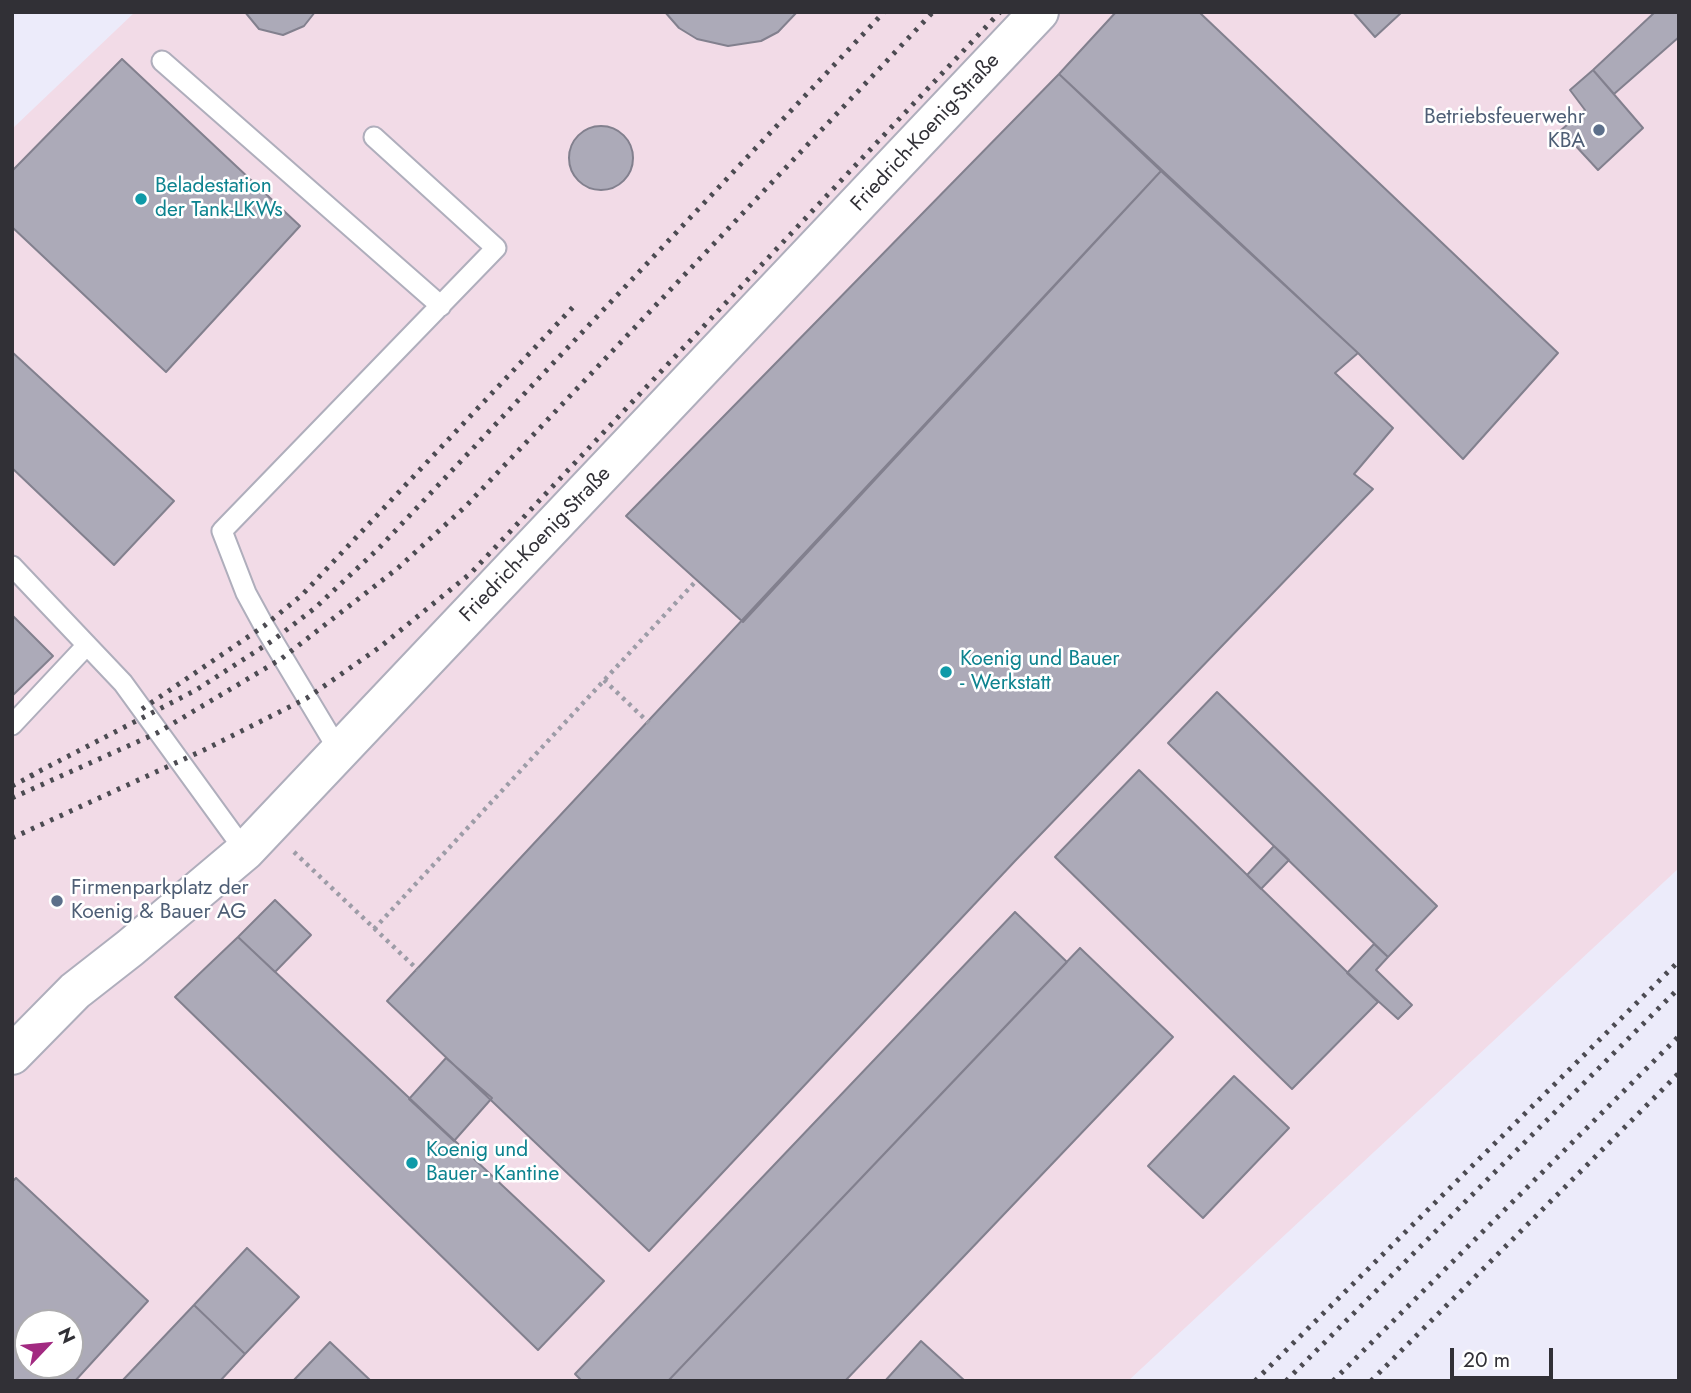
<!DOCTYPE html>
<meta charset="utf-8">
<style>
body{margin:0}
#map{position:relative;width:1691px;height:1393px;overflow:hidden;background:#ecebfa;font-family:Jost,sans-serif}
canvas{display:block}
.frame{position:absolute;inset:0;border:14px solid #313036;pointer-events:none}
.north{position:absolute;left:14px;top:1309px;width:70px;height:70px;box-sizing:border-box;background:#fff;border:2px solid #adacaf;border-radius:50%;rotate:64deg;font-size:19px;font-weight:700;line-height:28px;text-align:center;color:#313036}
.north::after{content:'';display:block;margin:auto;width:24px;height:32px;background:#a22a81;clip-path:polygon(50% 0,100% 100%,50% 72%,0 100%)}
.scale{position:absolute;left:1450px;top:1348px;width:103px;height:32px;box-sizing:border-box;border:4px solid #313036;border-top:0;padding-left:9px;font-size:21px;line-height:24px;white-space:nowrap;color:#313036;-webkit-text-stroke:5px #fff;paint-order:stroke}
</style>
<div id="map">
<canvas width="1691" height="1393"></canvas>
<div class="frame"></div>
<div class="north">N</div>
<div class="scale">20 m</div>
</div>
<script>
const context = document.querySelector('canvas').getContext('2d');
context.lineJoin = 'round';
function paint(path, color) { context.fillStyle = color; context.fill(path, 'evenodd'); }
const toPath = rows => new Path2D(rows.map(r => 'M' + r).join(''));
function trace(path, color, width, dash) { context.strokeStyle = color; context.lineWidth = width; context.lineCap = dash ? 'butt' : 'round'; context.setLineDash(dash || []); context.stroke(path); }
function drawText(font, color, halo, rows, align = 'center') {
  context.font = font + ' Jost,sans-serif'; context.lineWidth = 5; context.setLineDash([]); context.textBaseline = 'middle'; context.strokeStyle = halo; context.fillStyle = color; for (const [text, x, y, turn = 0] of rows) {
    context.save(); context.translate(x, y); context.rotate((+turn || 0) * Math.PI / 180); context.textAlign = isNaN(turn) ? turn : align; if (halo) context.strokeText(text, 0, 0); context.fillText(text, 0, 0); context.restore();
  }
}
const industrial = toPath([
 [135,12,1679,12,1679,868,1128,1381,12,1381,12,129],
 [28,1323,70,1323,70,1365,28,1365]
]);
const building = toPath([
 [245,12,315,12,304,26,283,35,259,29,245,12],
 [665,12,797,12,778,32,761,41,728,46,697,39,679,28,665,12],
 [1116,12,1199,12,1558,353,1463,459,1358,353,1059,74,1116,12],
 [1353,12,1402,12,1375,37,1353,12],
 [1655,12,1679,12,1679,37,1614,94,1593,70,1655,12],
 [122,59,300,226,166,372,12,227,12,171,122,59],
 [1593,70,1643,128,1598,170,1561,130,1585,110,1570,90,1593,70],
 [1059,74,1161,171,743,622,626,516,1059,74],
 '569 158a32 32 0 1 1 64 0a32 32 0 1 1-64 0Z',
 [1161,171,1358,353,1335,373,1393,428,1354,474,1373,489,1015,861,649,1251,387,1001,1161,171],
 [12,352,174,501,114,565,12,468,12,352],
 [12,615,53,656,12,696,12,615],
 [1217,692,1437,906,1388,957,1168,743,1217,692],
 [1139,770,1378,1002,1292,1089,1055,857,1139,770],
 [1274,846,1289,860,1261,889,1247,875,1274,846],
 [275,900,311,935,275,972,238,937,275,900],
 [1015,912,1067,962,668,1381,582,1381,575,1374,1015,912],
 [238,937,604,1281,538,1350,175,997,238,937],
 [1374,944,1388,957,1376,970,1412,1005,1398,1019,1347,973,1374,944],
 [1080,948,1173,1037,845,1381,668,1381,1080,948],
 [446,1058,492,1098,454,1141,409,1099,446,1058],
 [1234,1076,1289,1128,1203,1218,1148,1166,1234,1076],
 [16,1178,148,1301,75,1381,12,1381,12,1182,16,1178],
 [28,1323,70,1323,70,1365,28,1365,28,1323],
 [247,1248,299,1297,245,1354,194,1305,247,1248],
 [194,1305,245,1354,220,1381,122,1381,194,1305],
 [921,1341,965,1381,885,1381,921,1341],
 [330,1342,371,1381,293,1381,330,1342]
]);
const path = toPath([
 [604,680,649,723],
 [294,852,418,970],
 [374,929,696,581]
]);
const lane = toPath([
 [162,61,441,306],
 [12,566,123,683,245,851],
 [12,725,87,645],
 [339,751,264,626,246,593,222,531,496,248,374,137]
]);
const street = toPath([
 [12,1055,75,991,130,948,245,851,1039,12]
]);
const rail = toPath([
 [142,709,264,626,302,595,574,306],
 [30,776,196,690,272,641,315,608,379,548,884,12],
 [12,786,37,773],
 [12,798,157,733,281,659,398,568,466,506,933,12],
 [12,838,206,749,307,698,380,647,471,573,1000,12],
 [1255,1381,1679,961],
 [1286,1381,1679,988],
 [1333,1381,1679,1036],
 [1371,1381,1679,1073]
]);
const markers = [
 [1599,130,7,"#5c6f8a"],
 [141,199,7,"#0f9aa8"],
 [946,672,7,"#0f9aa8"],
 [57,901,7,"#5c6f8a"],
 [412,1163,7,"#0f9aa8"]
];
const serviceNames = [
 ["Betriebsfeuerwehr",1585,118],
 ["KBA",1585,142],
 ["Firmenparkplatz der",71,889,"left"],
 ["Koenig & Bauer AG",71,913,"left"]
];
const streetNames = [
 ["Friedrich-Koenig-Straße",926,133,-47],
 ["Friedrich-Koenig-Straße",536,545,-46]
];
const cultureNames = [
 ["Beladestation",155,187],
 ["der Tank-LKWs",155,211],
 ["Koenig und Bauer",960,660],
 ["- Werkstatt",960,684],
 ["Koenig und",426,1151],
 ["Bauer - Kantine",426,1175]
];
paint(industrial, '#f2dbe7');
paint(building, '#acaab8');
trace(building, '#82808e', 2);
trace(lane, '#afaebc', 23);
trace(street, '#afaebc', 42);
trace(path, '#9d9ca7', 4.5, [3.5, 5]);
trace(lane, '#fff', 19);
trace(street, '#fff', 38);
trace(rail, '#4c4b52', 5, [3.5, 7]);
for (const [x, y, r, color] of markers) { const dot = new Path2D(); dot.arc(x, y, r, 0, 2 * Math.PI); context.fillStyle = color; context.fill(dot); trace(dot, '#fff', 2.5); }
drawText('21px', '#4e5e75', '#fff', serviceNames, 'right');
drawText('21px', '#313036', '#fff', streetNames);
drawText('21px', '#0d838f', '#fff', cultureNames, 'left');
</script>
